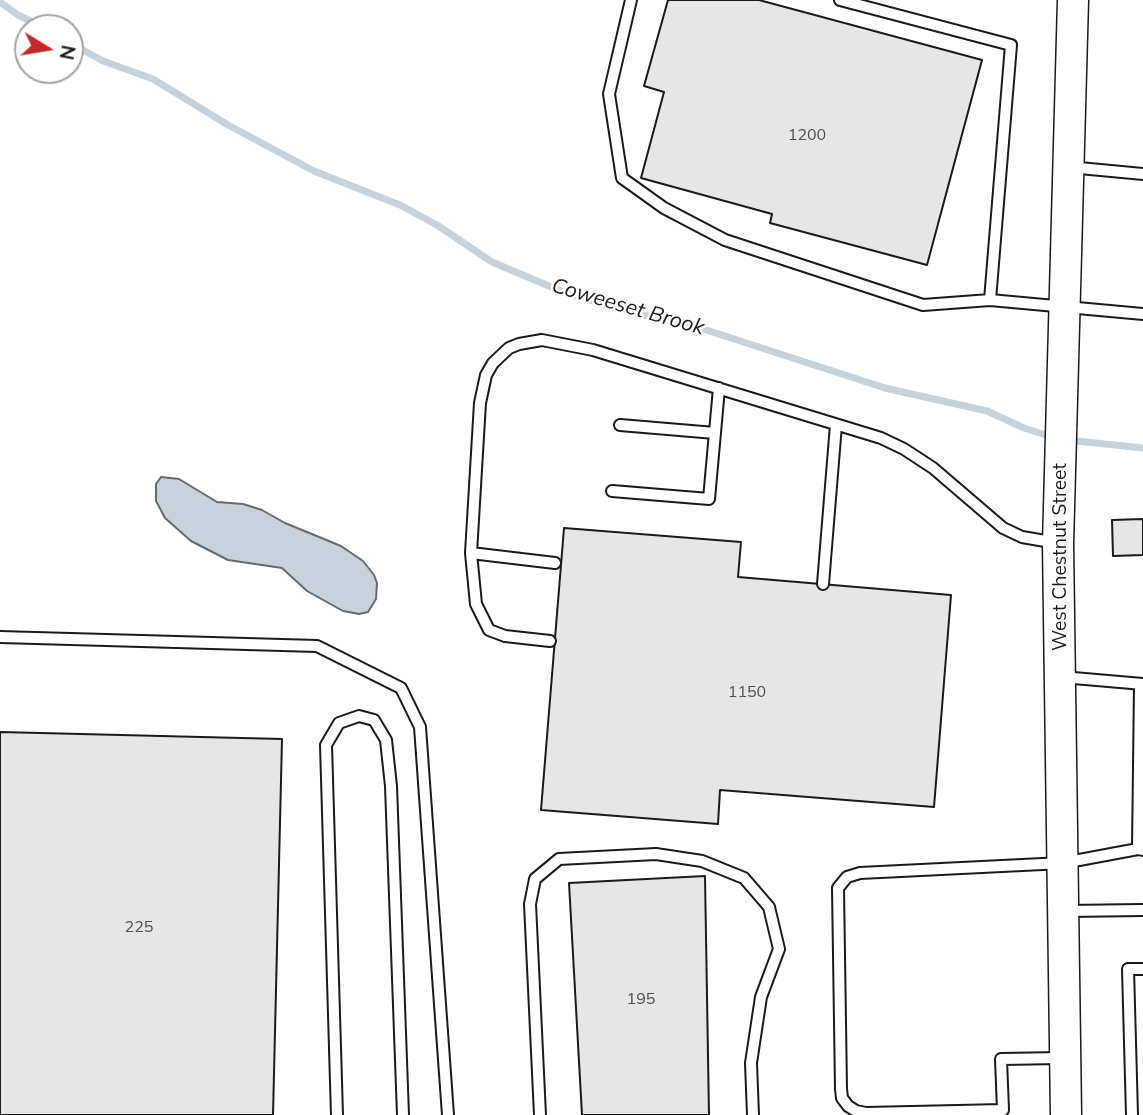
<!DOCTYPE html>
<style>
body{margin:0}
#map{position:relative;width:1143px;height:1115px;overflow:hidden;background:#fff;font-family:Mulish,sans-serif}
canvas{display:block}
.north{position:absolute;left:14px;top:14px;width:70px;height:70px;box-sizing:border-box;background:#fff;border:2px solid #a3a3a3;border-radius:50%;rotate:101deg;font-size:19px;font-weight:700;line-height:28px;text-align:center;color:#1a1a1a}
.north::after{content:'';display:block;margin:auto;width:24px;height:32px;background:#c62828;clip-path:polygon(50% 0,100% 100%,50% 72%,0 100%)}
</style>
<div id="map">
<canvas width="1143" height="1115"></canvas>
<div class="north">N</div>
</div>
<script>
const context = document.querySelector('canvas').getContext('2d');
context.lineJoin = 'round';
function paint(path, color) { context.fillStyle = color; context.fill(path, 'evenodd'); }
const toPath = rows => new Path2D(rows.map(r => 'M' + r).join(''));
function trace(path, color, width, dash) { context.strokeStyle = color; context.lineWidth = width; context.lineCap = dash ? 'butt' : 'round'; context.setLineDash(dash || []); context.stroke(path); }
function drawText(font, color, halo, rows, align = 'center') {
  context.font = font + ' Mulish,sans-serif'; context.lineWidth = 5; context.setLineDash([]); context.textBaseline = 'middle'; context.strokeStyle = halo; context.fillStyle = color; for (const [text, x, y, turn = 0] of rows) {
    context.save(); context.translate(x, y); context.rotate((+turn || 0) * Math.PI / 180); context.textAlign = isNaN(turn) ? turn : align; if (halo) context.strokeText(text, 0, 0); context.fillText(text, 0, 0); context.restore();
  }
}
const water = toPath([
 [161,477,179,479,217,502,243,504,262,510,285,523,341,546,363,561,374,575,377,583,376,599,368,612,359,614,343,611,307,591,282,568,228,560,191,541,165,518,156,501,156,484,161,477]
]);
const stream = toPath([
 [0,2,18,15,45,28],
 [70,43,103,61,153,79,228,125,314,171,400,205,437,225,492,262,568,294,637,314,688,324,885,388,987,411,1024,428,1052,437],
 [1067,440,1143,448]
]);
const building = toPath([
 [668,0,759,0,982,60,927,265,770,223,772,214,641,178,664,92,644,86,668,0],
 [1143,519,1143,555,1113,556,1112,520,1143,519],
 [564,528,741,542,738,577,951,595,934,807,720,790,718,824,541,810,564,528],
 [0,732,282,739,273,1115,0,1115,0,732],
 [705,876,709,1115,582,1115,569,883,705,876]
]);
const lane = toPath([
 [631,0,609,94,622,178,664,208,725,240,923,305,990,300,1143,314],
 [840,0,1011,45,990,300],
 [1069,167,1143,174],
 [620,425,715,433],
 [612,491,709,499,719,388],
 [471,553,476,604,489,630,505,636,550,641],
 [555,563,471,553,480,403,486,375,493,363,509,348,519,344,542,340,593,350,881,438,904,449,933,468,1003,528,1022,537,1057,543],
 [823,584,836,425],
 [0,637,317,646,401,688,420,727,448,1115],
 [1062,677,1143,684],
 [1140,684,1138,849,1143,850],
 [1066,911,1143,910],
 [1062,1058,1001,1059,1003,1110,866,1113,856,1111,848,1106,842,1098,841,1089,838,888,847,877,860,873,1063,863,1138,849],
 [337,1115,326,745,339,723,359,716,374,720,386,740,391,786,403,1115],
 [540,1115,530,904,535,879,559,859,656,854,702,861,744,878,769,907,779,949,761,997,751,1063,753,1115],
 [1132,1115,1128,969,1143,969]
]);
const secondary = toPath([
 [1066,1115,1058,544,1073,0]
]);
const numberNames = [
 ["1200",807,135],
 ["1150",747,692],
 ["225",139,927],
 ["195",641,999]
];
const streetNames = [
 ["West Chestnut Street",1060,557,-90]
];
const waterNames = [
 ["Coweeset Brook",628,307,16]
];
paint(water, '#c6d2dc');
trace(water, '#6a6a6a', 2);
trace(stream, '#c6d2dc', 7);
paint(building, '#e6e6e6');
trace(building, '#1a1a1a', 2);
trace(lane, '#1a1a1a', 14);
trace(secondary, '#1a1a1a', 33);
trace(lane, '#fff', 10);
trace(secondary, '#fff', 30);
drawText('16px', '#4d4d4d', null, numberNames);
drawText('19px', '#1a1a1a', '#fff', streetNames);
drawText('italic 21px', '#1a1a1a', '#fff', waterNames);
</script>
